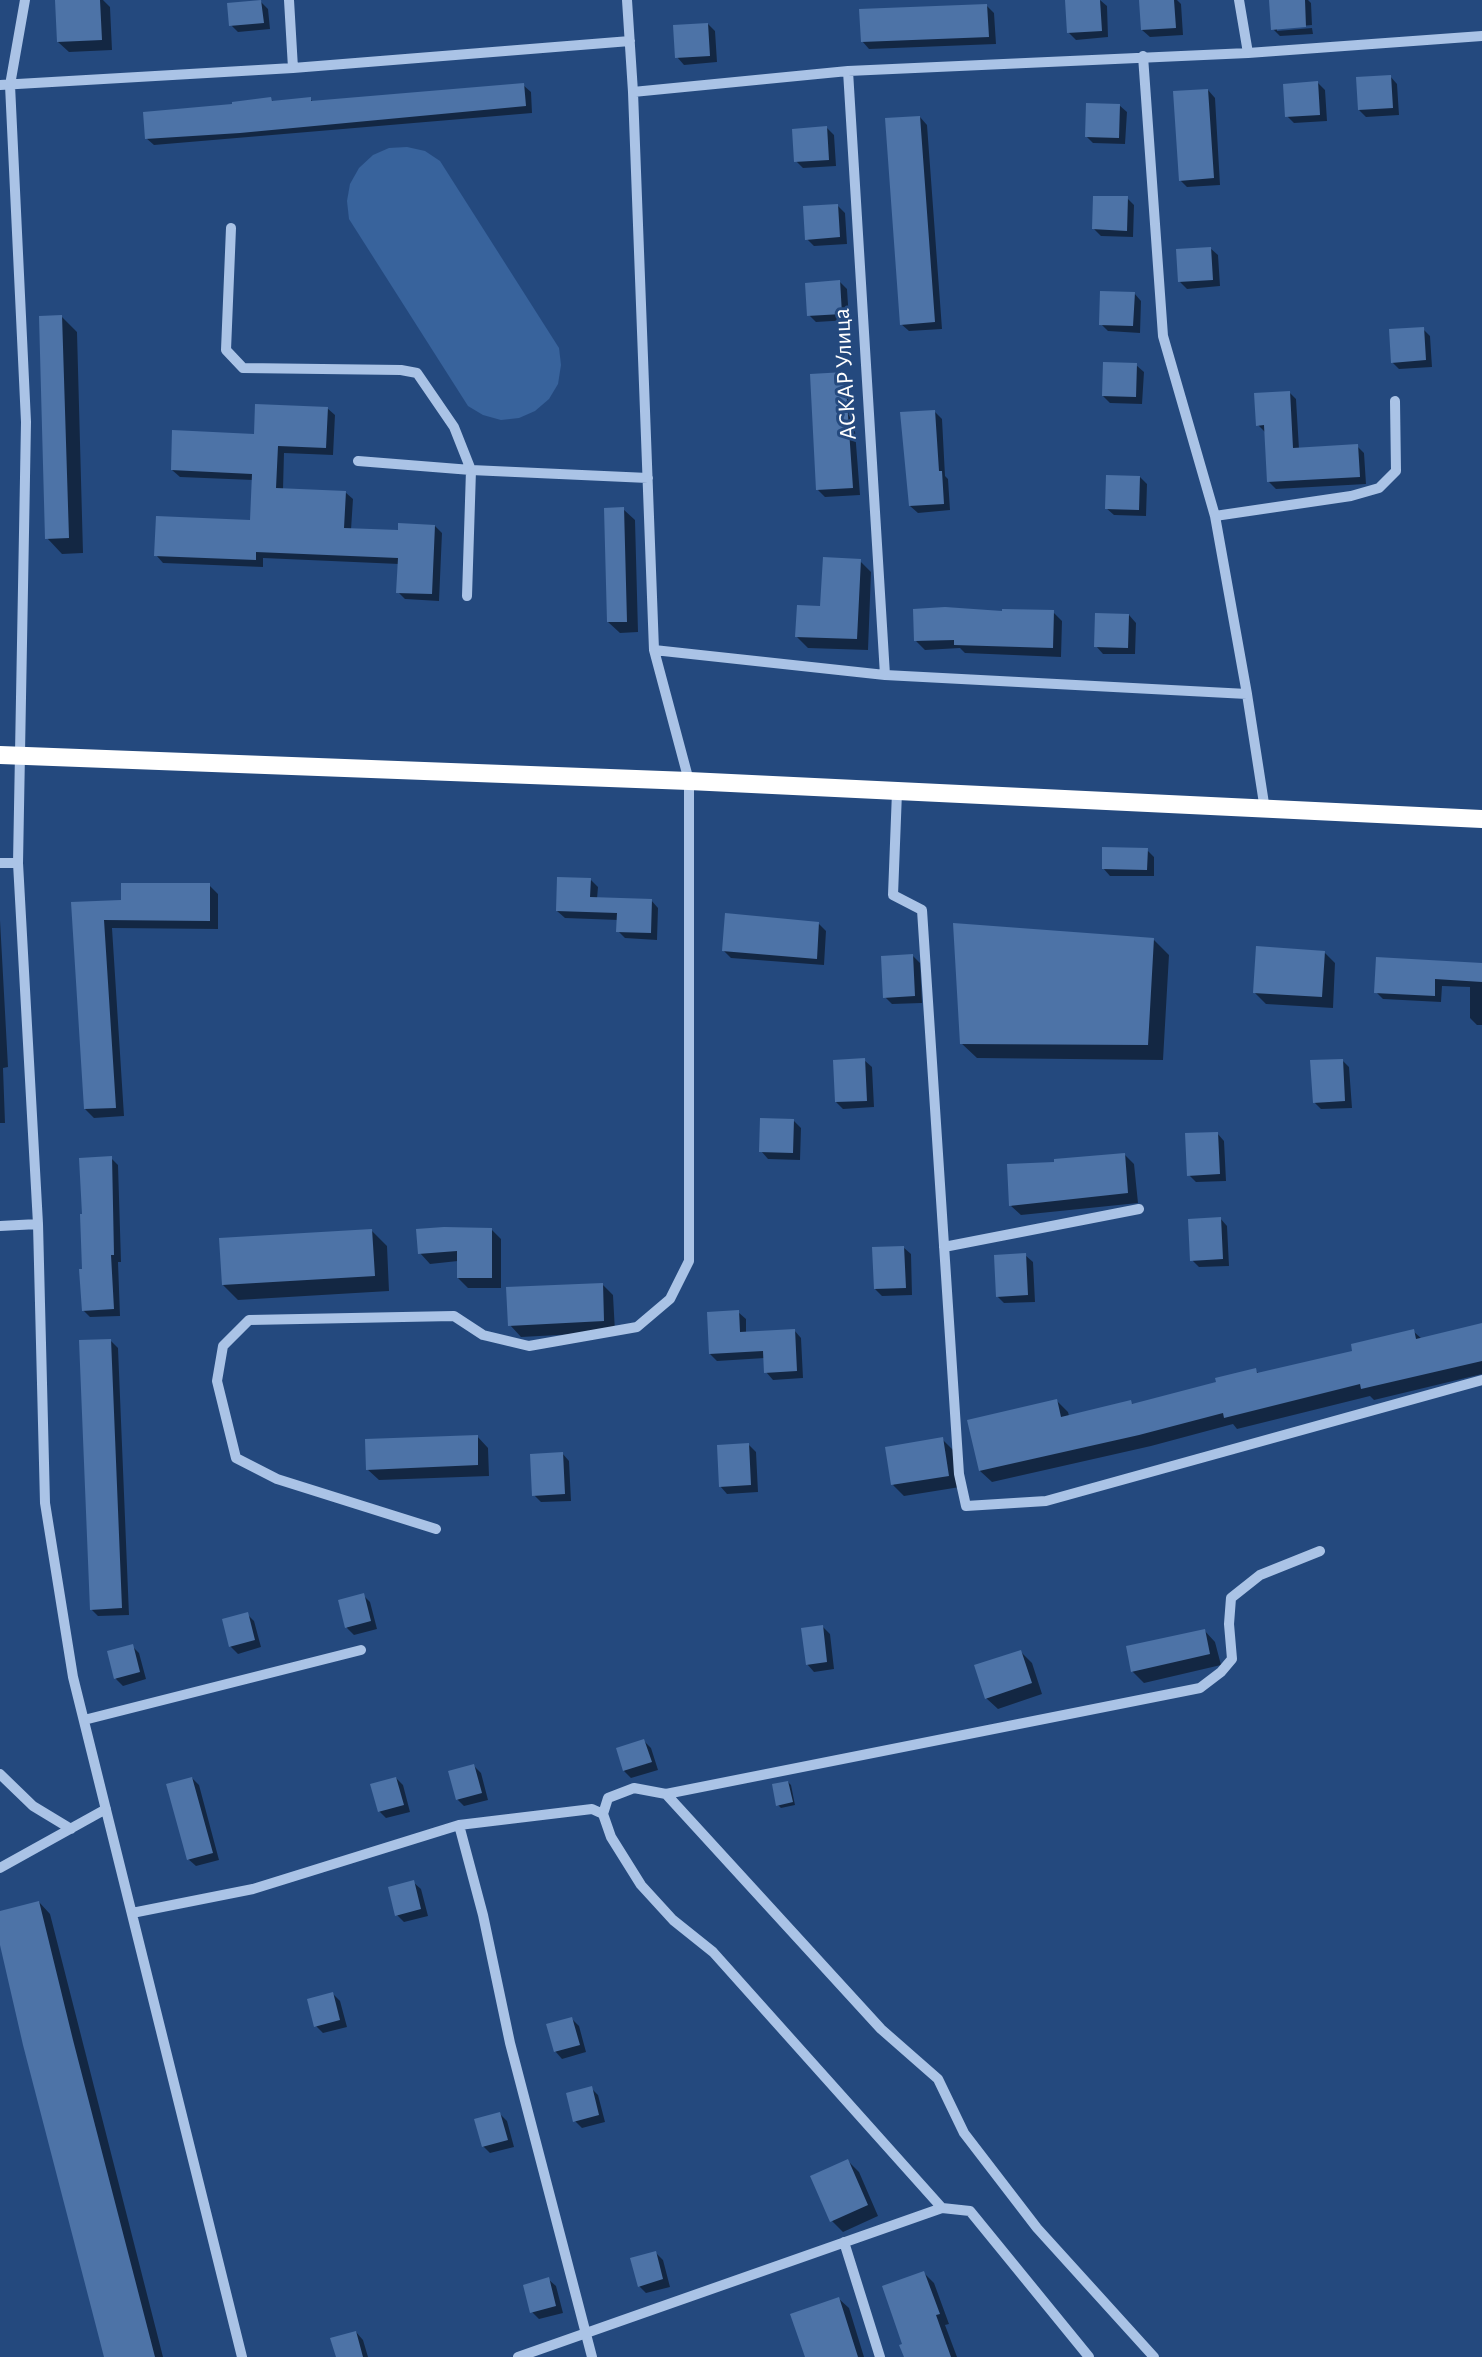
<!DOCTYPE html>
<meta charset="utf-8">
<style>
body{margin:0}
canvas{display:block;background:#24497e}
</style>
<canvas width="1482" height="2357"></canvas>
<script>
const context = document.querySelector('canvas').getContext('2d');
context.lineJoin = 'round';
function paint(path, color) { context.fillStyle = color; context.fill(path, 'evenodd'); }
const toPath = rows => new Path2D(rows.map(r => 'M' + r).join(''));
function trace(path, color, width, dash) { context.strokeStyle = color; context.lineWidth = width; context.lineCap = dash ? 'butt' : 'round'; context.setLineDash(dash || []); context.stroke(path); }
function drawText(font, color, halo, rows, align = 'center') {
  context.font = font + ' "Alegreya Sans",sans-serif'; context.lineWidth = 6; context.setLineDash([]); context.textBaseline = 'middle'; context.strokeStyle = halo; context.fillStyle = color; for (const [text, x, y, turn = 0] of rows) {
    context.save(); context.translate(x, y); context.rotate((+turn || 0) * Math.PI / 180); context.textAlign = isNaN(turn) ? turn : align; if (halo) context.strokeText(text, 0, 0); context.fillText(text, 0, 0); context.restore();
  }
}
const green = toPath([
 [407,147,425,151,440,161,559,348,561,365,558,384,549,399,535,411,519,418,501,420,483,415,468,406,349,219,347,201,350,184,359,168,373,155,389,148]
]);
const shadow = toPath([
 [56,0,103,0,110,7,112,50,69,52,58,42],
 [1084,0,1100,0,1107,6,1108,37,1076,40,1068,32],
 [1141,0,1177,0,1181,4,1183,35,1150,37,1142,30],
 [1271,0,1308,0,1311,3,1312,25,1277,28,1277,31,1312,28,1313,34,1280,36,1273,29],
 [261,2,268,9,270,29,238,32,231,25],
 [987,6,994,13,996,44,869,49,862,41],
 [708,24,715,31,717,62,684,65,677,57],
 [1390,76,1397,84,1399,115,1366,117,1359,110],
 [1318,83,1325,90,1327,121,1294,123,1287,116],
 [523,85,531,92,532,113,154,145,146,138,234,105,271,99,274,103,310,99,314,103],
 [1208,90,1215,98,1220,185,1187,187,1180,180],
 [1119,105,1127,112,1125,144,1093,143,1086,136],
 [920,117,927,125,942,329,909,331,901,324],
 [827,128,834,135,836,166,803,168,796,161],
 [1127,198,1134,205,1133,237,1101,236,1094,229],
 [838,206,845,213,847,244,814,246,807,239],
 [1210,248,1218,255,1220,286,1187,289,1179,281],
 [840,282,847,289,849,320,816,322,809,315],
 [1134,293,1141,301,1140,333,1108,331,1101,324],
 [62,317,77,332,83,553,62,554,47,538],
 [1423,329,1430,336,1432,367,1399,369,1392,362],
 [1136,365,1144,372,1142,404,1110,403,1103,396],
 [844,373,851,380,860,495,825,497,818,490],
 [1289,392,1296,399,1299,449,1357,446,1364,453,1366,484,1276,489,1269,482,1266,433,1258,425],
 [327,408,335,415,333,455,284,453,283,490,345,492,353,499,351,530,399,531,435,526,442,533,439,601,405,599,398,592,399,564,263,558,263,567,163,563,156,555,252,521,253,480,180,477,172,470],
 [934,411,942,419,945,476,948,479,950,510,918,513,910,506],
 [1140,477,1147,484,1146,516,1114,515,1106,508],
 [623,509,635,520,638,632,620,633,608,622],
 [860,561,871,572,868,650,808,648,797,637],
 [1053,612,1062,621,1061,657,965,653,960,648,925,650,916,641],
 [1129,615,1136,623,1135,654,1103,654,1096,646],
 [1147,850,1154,857,1154,876,1110,876,1103,868],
 [591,880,598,887,597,899,651,900,658,908,657,940,625,938,618,931,618,920,565,918,557,911],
 [209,885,218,894,218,929,112,928,124,1116,94,1118,85,1109,73,904,122,901],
 [0,920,8,1067,3,1068,5,1123,0,1123],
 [818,923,826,931,824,965,731,958,724,951],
 [1154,940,1169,955,1163,1060,977,1058,961,1043],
 [1324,952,1335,963,1333,1008,1266,1004,1254,992],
 [913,956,920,963,922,1003,892,1004,885,997],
 [1482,965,1482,1025,1477,1025,1470,1018,1470,987,1442,986,1441,1002,1383,999,1376,992],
 [864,1060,872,1067,874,1107,843,1109,836,1102],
 [1342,1060,1349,1067,1352,1108,1321,1109,1314,1102],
 [794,1121,801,1128,800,1160,768,1159,761,1151],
 [1217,1133,1224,1141,1226,1181,1196,1182,1189,1175],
 [1124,1154,1134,1164,1138,1203,1021,1215,1011,1206,1056,1163],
 [111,1158,118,1165,121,1262,118,1262,120,1316,90,1317,83,1310,84,1216],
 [1220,1218,1227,1226,1229,1266,1199,1267,1192,1260],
 [491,1229,501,1239,501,1288,468,1288,458,1278,458,1261,430,1264,420,1253],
 [372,1231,387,1246,389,1291,238,1300,223,1285],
 [903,1247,911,1254,912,1295,882,1296,875,1289],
 [1025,1255,1033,1262,1035,1302,1004,1303,997,1296],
 [602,1284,613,1295,615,1332,521,1337,510,1325],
 [738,1312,746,1319,746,1333,794,1330,801,1338,803,1378,773,1380,766,1372,765,1358,717,1361,710,1354],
 [1482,1325,1482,1374,1374,1400,1370,1396,1237,1429,1233,1424,1151,1446,992,1482,980,1471,969,1421,1057,1401,1068,1412,1069,1416,1130,1402,1134,1405,1217,1383,1255,1370,1259,1374,1354,1352,1413,1331,1422,1339],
 [110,1340,118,1348,129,1615,98,1616,91,1609],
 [477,1436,488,1448,489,1476,379,1480,367,1469],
 [942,1439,953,1450,960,1487,904,1496,893,1485],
 [748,1444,756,1452,758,1492,727,1494,720,1486],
 [562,1453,569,1461,571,1501,541,1502,534,1495],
 [363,1595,370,1602,377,1629,354,1635,347,1628,339,1601],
 [247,1614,254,1621,261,1647,238,1654,230,1646],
 [823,1627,830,1634,834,1669,814,1672,807,1664],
 [1204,1630,1215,1642,1221,1665,1144,1683,1132,1671],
 [132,1646,139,1653,146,1679,123,1686,116,1679,108,1652],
 [1020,1651,1032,1663,1042,1694,998,1709,986,1698],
 [644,1741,651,1748,658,1770,631,1778,624,1771],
 [474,1766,481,1773,488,1800,464,1806,457,1799],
 [192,1778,199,1785,219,1860,196,1866,188,1859],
 [396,1778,403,1785,410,1812,386,1818,379,1811],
 [788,1782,791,1785,795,1805,781,1808,778,1805],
 [413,1882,421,1889,428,1916,404,1922,397,1915],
 [39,1902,50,1914,163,2357,106,2357,0,1941,0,1912],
 [332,1993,340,2001,347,2027,323,2033,316,2026],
 [572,2019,579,2026,586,2052,562,2059,555,2051],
 [591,2088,598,2095,605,2122,582,2128,575,2121],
 [500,2114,507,2121,514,2147,490,2153,483,2146],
 [848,2161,859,2172,878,2216,843,2232,832,2221],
 [656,2253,663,2260,670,2287,646,2293,639,2286],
 [924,2273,934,2283,949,2324,945,2325,957,2357,905,2357,904,2345],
 [548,2279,556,2286,563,2313,539,2319,532,2312],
 [838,2298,849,2308,864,2357,808,2357],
 [356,2332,363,2340,368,2357,337,2357]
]);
const building = toPath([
 [55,0,100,0,102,40,57,42],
 [261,0,264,23,229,26,227,3],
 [1065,0,1100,0,1102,31,1067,33],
 [1139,0,1174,0,1176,28,1141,30],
 [1269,0,1305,0,1306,27,1271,30],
 [987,4,989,37,861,42,859,9],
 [708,23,710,56,675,58,673,25],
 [1391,75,1393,108,1358,110,1356,77],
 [1318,81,1320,115,1285,117,1283,84],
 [524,83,526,106,240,133,145,139,143,112,232,104,232,102,271,97,272,101,311,97,311,101],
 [1208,89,1214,178,1179,181,1173,91],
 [1086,103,1120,104,1119,138,1085,137],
 [920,116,935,322,900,325,885,118],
 [827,126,829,160,794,162,792,129],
 [1093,196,1128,196,1127,231,1092,229],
 [838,204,840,237,805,240,803,206],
 [1211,247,1213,280,1178,282,1176,249],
 [840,280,842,314,807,316,805,283],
 [1100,291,1135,292,1133,326,1099,325],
 [62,315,69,538,45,539,39,316],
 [1424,327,1426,360,1391,363,1389,329],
 [1103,362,1137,363,1136,397,1102,396],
 [845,372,853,488,816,490,810,374],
 [1290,391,1293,448,1358,444,1360,477,1267,482,1264,425,1256,426,1254,393],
 [255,404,328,407,326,448,278,446,276,488,346,491,344,528,398,530,398,523,435,525,432,594,396,593,398,558,256,552,256,560,154,556,156,516,250,520,252,474,171,470,172,430,254,434],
 [935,410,939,471,942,471,944,504,909,506,900,412],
 [1106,475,1140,476,1139,510,1105,509],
 [624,507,627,622,607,622,604,508],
 [823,557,861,559,857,639,795,637,797,605,820,606],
 [945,607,1002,611,1002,609,1054,610,1053,648,954,645,954,640,914,641,913,609],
 [1095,613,1129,614,1128,648,1094,647],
 [1102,847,1148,848,1147,870,1102,869],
 [557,877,591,878,590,897,652,899,651,933,616,932,617,913,556,911],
 [121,883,210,883,210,921,104,920,116,1108,84,1109,71,902,121,900],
 [725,913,819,922,817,959,722,951],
 [953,923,1154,938,1148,1045,960,1044],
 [1256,946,1325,951,1322,997,1253,993],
 [913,954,915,996,883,998,881,956],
 [1376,957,1482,963,1482,982,1435,979,1435,996,1374,993],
 [865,1058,867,1101,835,1102,833,1060],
 [1343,1059,1345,1101,1313,1103,1310,1060],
 [760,1118,794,1119,793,1153,759,1152],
 [1218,1132,1220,1174,1187,1176,1185,1133],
 [1125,1153,1128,1193,1009,1206,1007,1164,1054,1162,1054,1159],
 [112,1156,114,1255,111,1255,114,1309,82,1311,79,1269,82,1269,80,1214,82,1214,79,1158],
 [1221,1217,1223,1259,1190,1261,1188,1219],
 [444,1227,492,1228,492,1278,457,1278,457,1251,418,1254,416,1229],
 [372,1229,375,1276,222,1285,219,1238],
 [904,1246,906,1288,874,1289,872,1247],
 [1026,1253,1028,1295,996,1297,994,1255],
 [603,1283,604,1321,508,1326,506,1287],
 [739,1310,740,1332,795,1329,797,1371,764,1373,763,1351,709,1354,707,1312],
 [1482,1323,1482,1361,1361,1389,1360,1384,1224,1418,1223,1413,1139,1435,979,1471,967,1420,1057,1399,1061,1417,1131,1400,1132,1404,1216,1382,1215,1378,1256,1368,1257,1373,1352,1351,1351,1344,1414,1329,1416,1339],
 [111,1339,122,1608,90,1610,79,1340],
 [478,1435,478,1465,366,1470,365,1439],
 [943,1437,949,1476,891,1485,885,1447],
 [749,1443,751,1485,719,1487,717,1445],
 [563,1452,565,1494,532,1496,530,1454],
 [364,1593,371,1621,345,1628,338,1600],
 [248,1612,255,1640,229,1647,222,1619],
 [823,1625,827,1662,806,1665,801,1628],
 [1205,1629,1210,1654,1131,1672,1126,1646],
 [133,1644,140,1672,114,1679,107,1651],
 [1021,1650,1032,1683,985,1699,974,1665],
 [644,1739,652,1762,623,1771,616,1748],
 [474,1764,482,1793,456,1800,448,1771],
 [192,1777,213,1853,187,1860,166,1784],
 [396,1777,404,1805,378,1812,370,1784],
 [788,1781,793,1802,776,1806,772,1784],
 [414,1880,421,1909,395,1916,388,1887],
 [39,1901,73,2040,155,2357,104,2357,23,2045,0,1945,0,1911],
 [333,1992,340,2020,314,2027,307,1999],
 [572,2017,580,2045,554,2052,546,2024],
 [592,2086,599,2115,573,2122,566,2093],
 [500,2112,508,2140,482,2147,474,2119],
 [848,2159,868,2205,830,2222,810,2176],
 [656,2251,663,2279,638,2287,630,2258],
 [924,2271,940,2314,936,2315,951,2357,904,2357,899,2345,902,2344,882,2286],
 [549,2277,556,2306,530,2313,523,2285],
 [839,2297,858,2357,805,2357,790,2314],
 [356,2331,363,2357,336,2357,330,2338]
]);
const minor = toPath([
 [25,0,10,85,26,422,18,863,38,1224,45,1503,73,1677,242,2357],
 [289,0,293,68],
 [1239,0,1248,53],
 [1143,56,1163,336,1215,516,1247,694,1265,810],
 [848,71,885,675],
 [0,85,293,68,630,41],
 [633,92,848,71,1248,53,1482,36],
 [231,228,226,350,243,368,401,370,417,373,454,427,471,470,467,596],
 [358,461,471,470,648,478],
 [1215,516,1351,496,1379,488,1396,471,1395,401],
 [654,650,885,675,1247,694],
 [897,792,893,895,922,910,959,1474,966,1506,1046,1501,1482,1380],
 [0,863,18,863],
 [0,1226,38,1224],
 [944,1247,1139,1209],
 [436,1529,277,1479,236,1458,217,1381,223,1346,249,1320,454,1316,483,1335,529,1346,637,1327,670,1299,689,1261,689,781,654,650,633,92,627,0],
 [84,1720,361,1650],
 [0,1774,33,1806,71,1829],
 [666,1794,1200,1688,1221,1672,1232,1659,1229,1624,1231,1598,1260,1575,1320,1551],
 [603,1814,608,1798,634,1788,666,1794,881,2029,938,2079,964,2133,1037,2228,1154,2357],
 [459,1825,592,1809,603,1814,611,1837,641,1885,673,1920,713,1952,942,2208,518,2357],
 [0,1868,106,1809],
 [132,1913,253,1889,459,1825,483,1915,510,2043,592,2357],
 [942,2208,970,2211,1089,2357],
 [844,2242,880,2357]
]);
const highway = toPath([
 [0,755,689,781,1482,819]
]);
const streetNames = [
 ["АСКАР Улица",845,374,-93]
];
paint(green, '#38639c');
paint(shadow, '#0007');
paint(building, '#4d73a7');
trace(minor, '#aac3e6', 10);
trace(highway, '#fff', 18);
drawText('24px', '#fff', '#24497e', streetNames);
</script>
